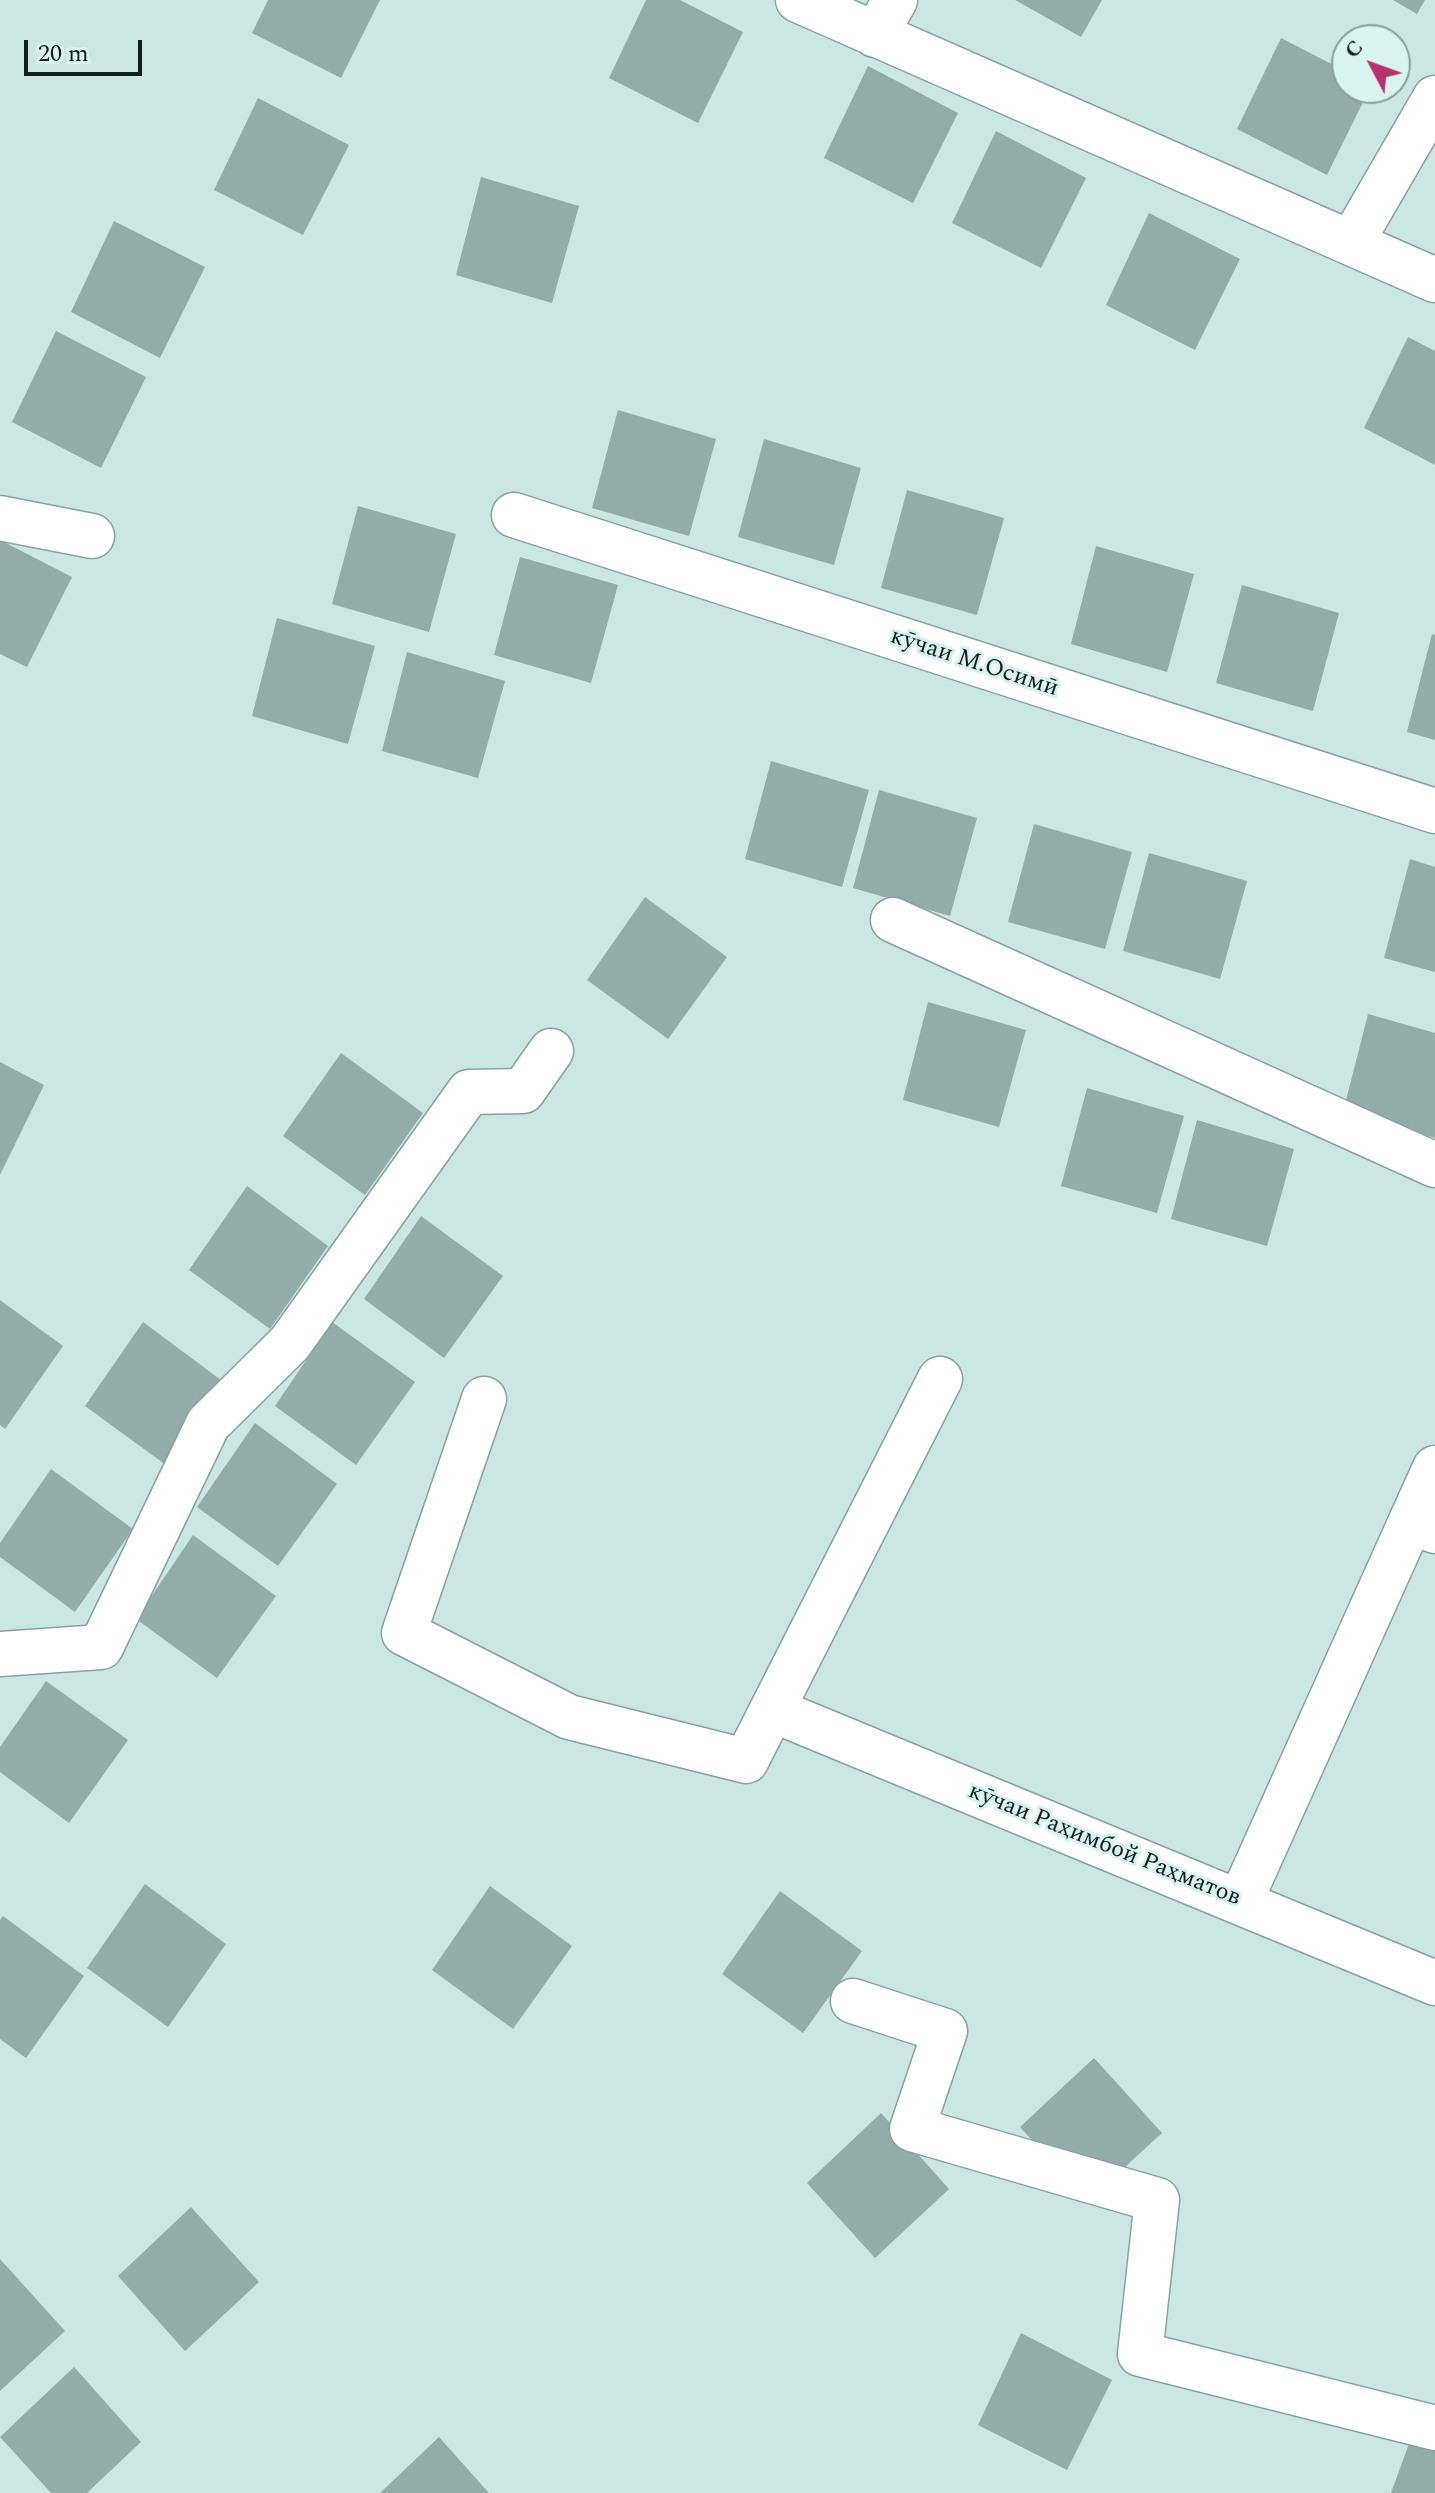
<!DOCTYPE html>
<meta charset="utf-8">
<style>
body{margin:0}
#map{position:relative;width:1435px;height:2493px;overflow:hidden;background:#cbe6e3;font-family:Spectral,serif}
canvas{display:block}
.north{position:absolute;left:1331px;top:24px;width:80px;height:80px;box-sizing:border-box;background:#d9f3f0;border:2px solid #8b9e9c;border-radius:50%;rotate:311deg;font-size:22px;font-weight:700;line-height:32px;text-align:center;color:#151e1d}
.north::after{content:'';display:block;margin:auto;width:28px;height:36px;background:#b9306d;clip-path:polygon(50% 0,100% 100%,50% 72%,0 100%)}
.scale{position:absolute;left:24px;top:40px;width:118px;height:36px;box-sizing:border-box;border:4px solid #151e1d;border-top:0;padding-left:10px;font-size:24px;line-height:28px;white-space:nowrap;color:#151e1d;-webkit-text-stroke:6px #d9f3f0;paint-order:stroke}
</style>
<div id="map">
<canvas width="1435" height="2493"></canvas>
<div class="north">С</div>
<div class="scale">20 m</div>
</div>
<script>
const context = document.querySelector('canvas').getContext('2d');
context.lineJoin = 'round';
function paint(path, color) { context.fillStyle = color; context.fill(path, 'evenodd'); }
const toPath = rows => new Path2D(rows.map(r => 'M' + r).join(''));
function trace(path, color, width, dash) { context.strokeStyle = color; context.lineWidth = width; context.lineCap = dash ? 'butt' : 'round'; context.setLineDash(dash || []); context.stroke(path); }
function drawText(font, color, halo, rows, align = 'center') {
  context.font = font + ' Spectral,serif'; context.lineWidth = 6; context.setLineDash([]); context.textBaseline = 'middle'; context.strokeStyle = halo; context.fillStyle = color; for (const [text, x, y, turn = 0] of rows) {
    context.save(); context.translate(x, y); context.rotate((+turn || 0) * Math.PI / 180); context.textAlign = isNaN(turn) ? turn : align; if (halo) context.strokeText(text, 0, 0); context.fillText(text, 0, 0); context.restore();
  }
}
const building = toPath([
 [268,0,380,0,341,78,252,33],
 [646,0,680,0,743,32,698,123,609,78],
 [1015,0,1102,0,1081,37],
 [1393,0,1425,0,1417,14],
 [1281,38,1347,72,1347,88,1370,88,1327,175,1237,129],
 [868,66,958,113,913,203,824,158],
 [258,98,349,145,303,235,214,190],
 [996,131,1086,178,1041,268,952,223],
 [481,177,579,206,552,303,456,275],
 [1149,213,1240,259,1195,350,1106,305],
 [114,221,205,267,160,358,71,312],
 [56,331,146,377,101,468,12,422],
 [1408,337,1435,351,1435,465,1364,428],
 [618,410,716,439,689,536,592,508],
 [764,439,861,468,834,565,738,537],
 [907,490,1004,518,977,615,881,588],
 [358,506,456,534,429,632,332,604],
 [0,540,72,577,27,667,0,654],
 [1096,546,1194,574,1167,672,1071,644],
 [520,557,618,585,591,683,494,655],
 [1242,585,1339,613,1313,711,1216,683],
 [277,618,375,646,348,744,252,716],
 [1432,634,1435,635,1435,740,1407,732],
 [407,652,505,681,478,778,382,751],
 [771,761,869,790,842,887,745,859],
 [879,790,977,818,950,916,853,888],
 [1034,824,1132,852,1105,949,1008,922],
 [1149,853,1247,881,1220,979,1123,951],
 [1410,859,1435,867,1435,972,1384,958],
 [645,897,727,957,668,1039,587,980],
 [928,1002,1026,1030,999,1127,903,1100],
 [1368,1014,1435,1033,1435,1138,1343,1112],
 [341,1053,423,1113,365,1195,283,1136],
 [0,1062,44,1085,0,1175],
 [1087,1088,1184,1116,1157,1213,1061,1186],
 [1197,1120,1294,1149,1267,1246,1171,1219],
 [247,1186,328,1246,270,1329,189,1270],
 [421,1216,503,1276,444,1358,364,1299],
 [0,1300,63,1346,5,1429,0,1425],
 [143,1322,225,1383,166,1465,85,1406],
 [332,1322,415,1382,356,1465,275,1406],
 [255,1423,337,1484,278,1566,197,1507],
 [51,1469,133,1529,75,1612,0,1557,0,1543],
 [193,1535,276,1596,217,1678,136,1619],
 [46,1681,128,1740,69,1823,0,1772,0,1747],
 [145,1884,226,1944,168,2027,87,1968],
 [490,1886,572,1946,513,2029,432,1970],
 [780,1891,862,1951,803,2033,722,1974],
 [3,1916,84,1976,26,2058,0,2039,0,1920],
 [1094,2058,1162,2133,1087,2202,1020,2127],
 [881,2113,949,2189,875,2258,807,2183],
 [191,2207,259,2282,185,2351,118,2276],
 [0,2259,65,2331,0,2391],
 [1021,2333,1112,2380,1067,2470,978,2425],
 [74,2367,141,2442,87,2493,51,2493,0,2437],
 [439,2437,489,2493,380,2493],
 [1411,2438,1435,2448,1435,2493,1391,2493]
]);
const minor = toPath([
 [798,0,1435,280],
 [875,35,895,0],
 [1351,243,1435,98],
 [514,515,1435,811],
 [0,518,92,536],
 [893,920,1435,1165],
 [484,1399,404,1633,569,1717,746,1761,940,1379],
 [1435,1468,1411,1521,1435,1531],
 [0,1654,101,1647,208,1424,290,1343,469,1092,523,1091,551,1051],
 [773,1710,1435,1983],
 [1240,1902,1411,1521],
 [853,2001,945,2031,912,2129,1157,2200,1140,2354,1435,2428]
]);
const streetNames = [
 ["кӯчаи М.Осимӣ",974,664,18],
 ["кӯчаи Раҳимбой Раҳматов",1104,1846,22]
];
paint(building, '#93aca9');
trace(minor, '#89a29f', 47);
trace(minor, '#fff', 44);
drawText('24px', '#151e1d', '#d9f3f0', streetNames);
</script>
